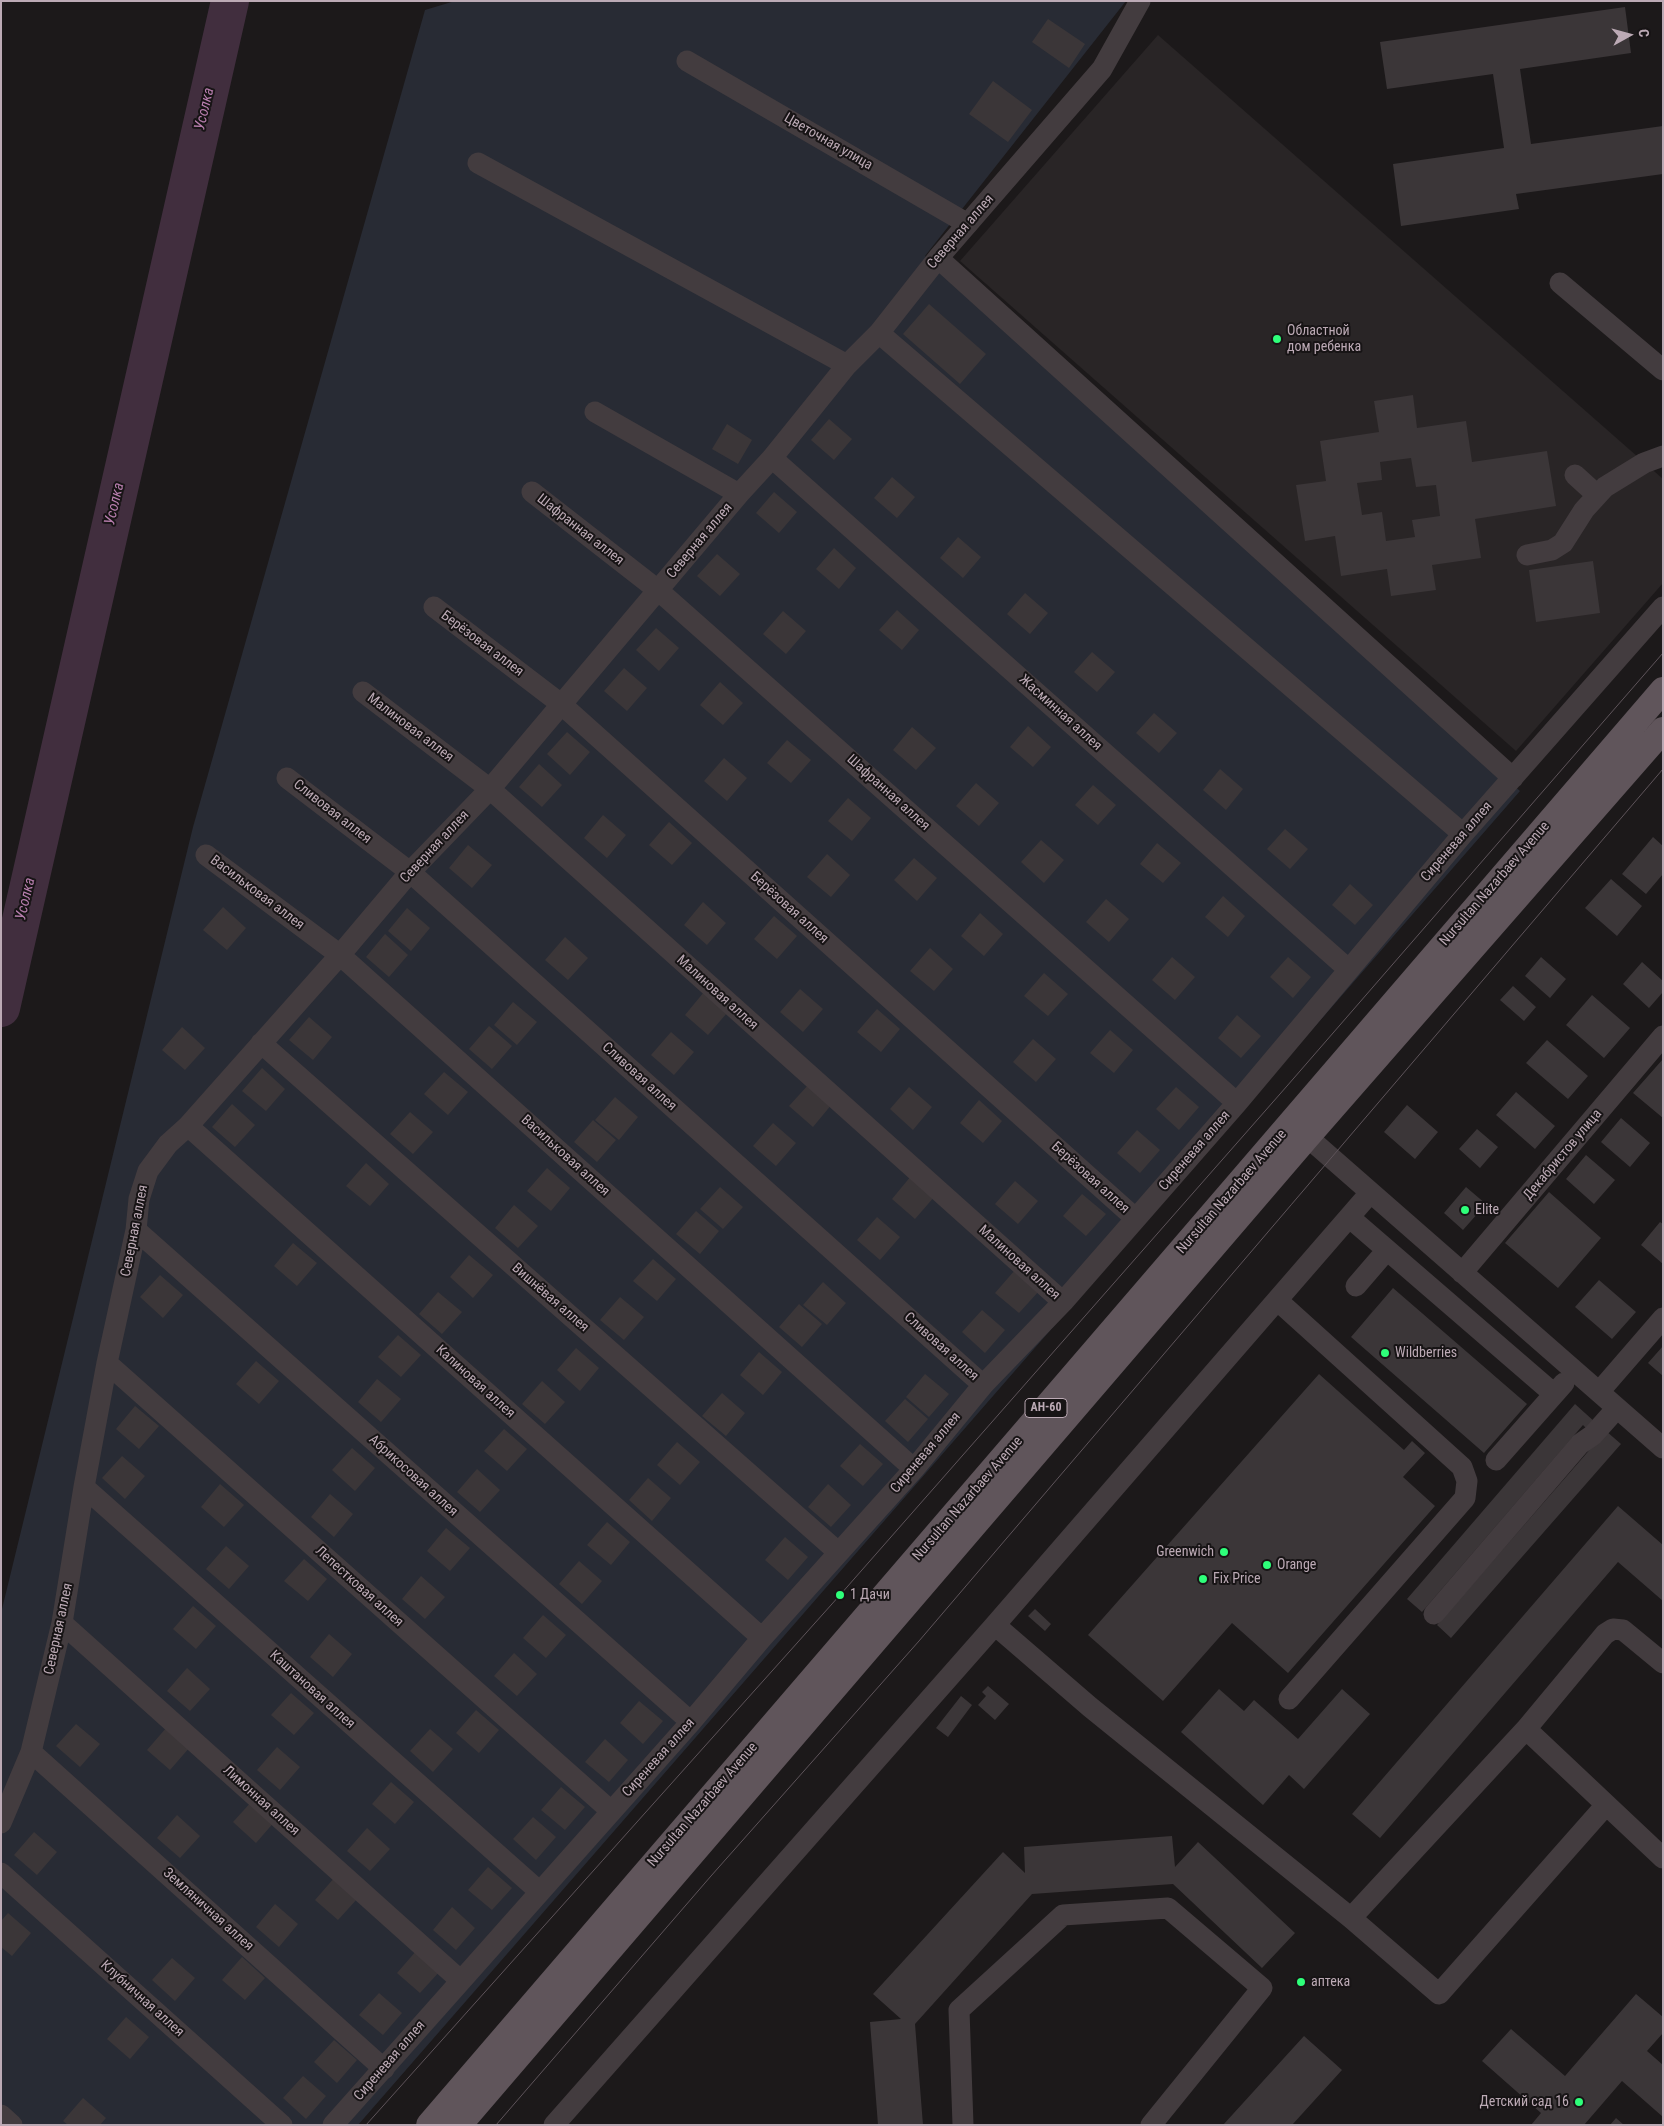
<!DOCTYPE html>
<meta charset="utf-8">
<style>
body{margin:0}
#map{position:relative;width:1664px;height:2126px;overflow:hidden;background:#1c191a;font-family:"Roboto Condensed",sans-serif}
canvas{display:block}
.frame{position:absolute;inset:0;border:2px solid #bcaab5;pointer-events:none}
.north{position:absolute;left:1604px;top:10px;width:50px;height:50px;-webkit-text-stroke:4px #171415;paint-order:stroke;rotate:83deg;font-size:14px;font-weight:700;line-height:20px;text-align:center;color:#bcaab5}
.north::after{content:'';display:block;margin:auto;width:18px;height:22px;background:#bcaab5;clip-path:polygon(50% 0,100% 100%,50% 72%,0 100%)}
</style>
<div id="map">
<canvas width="1664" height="2126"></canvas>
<div class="frame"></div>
<div class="north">С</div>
</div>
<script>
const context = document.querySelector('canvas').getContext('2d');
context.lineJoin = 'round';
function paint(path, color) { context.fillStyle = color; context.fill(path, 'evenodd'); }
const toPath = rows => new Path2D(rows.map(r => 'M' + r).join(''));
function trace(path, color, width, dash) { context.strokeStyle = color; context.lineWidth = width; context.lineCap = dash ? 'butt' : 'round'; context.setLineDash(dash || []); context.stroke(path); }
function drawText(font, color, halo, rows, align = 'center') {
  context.font = font + ' "Roboto Condensed",sans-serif'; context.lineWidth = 4; context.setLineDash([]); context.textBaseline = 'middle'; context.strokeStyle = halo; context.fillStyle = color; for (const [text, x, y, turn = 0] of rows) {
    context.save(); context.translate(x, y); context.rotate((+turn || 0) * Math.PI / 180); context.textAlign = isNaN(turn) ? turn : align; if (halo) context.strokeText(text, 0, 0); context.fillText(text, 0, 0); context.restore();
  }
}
const built = toPath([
 [1158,35,1663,479,1663,583,1516,751,960,261]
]);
const green = toPath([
 [455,1,1126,1,925,256,1520,791,358,2125,1,2125,1,1613,193,827,425,10]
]);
const river = toPath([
 [1,1008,230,1]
]);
const building = toPath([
 [1625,7,1631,53,1520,69,1531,144,1663,126,1663,174,1516,194,1519,209,1401,226,1393,164,1504,148,1493,74,1387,89,1380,42],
 [1048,19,1085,44,1069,68,1032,42],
 [993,81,1032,110,1008,142,969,114],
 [929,304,986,354,960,384,903,334],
 [1413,395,1417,428,1466,421,1472,462,1547,451,1556,506,1475,519,1481,558,1432,565,1436,590,1391,596,1387,569,1341,576,1335,536,1305,541,1296,485,1326,481,1320,441,1379,432,1374,401],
 [1411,458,1416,487,1436,485,1440,516,1412,520,1415,537,1386,541,1382,512,1362,515,1357,483,1382,480,1380,462],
 [829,419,852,439,834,460,811,440],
 [727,424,752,440,738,464,712,449],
 [892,477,915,497,897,518,874,498],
 [774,492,797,512,779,533,756,513],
 [958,537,981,557,963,578,940,558],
 [834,548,856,568,839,589,816,569],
 [717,554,740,574,720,596,697,576],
 [1593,561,1600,613,1536,622,1529,570],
 [1025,593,1048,613,1030,634,1007,614],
 [897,610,919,630,902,650,879,630],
 [783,611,806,631,786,654,763,634],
 [656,628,679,648,659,671,636,650],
 [1092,652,1115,672,1097,692,1074,672],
 [624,668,647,688,627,711,604,691],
 [720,682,743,703,723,725,700,705],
 [1154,713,1177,733,1159,753,1136,733],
 [1028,726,1051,747,1033,767,1010,747],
 [912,727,936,748,916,770,893,750],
 [567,732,590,752,570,775,547,754],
 [787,740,811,760,791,783,767,763],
 [724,758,747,778,727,801,704,781],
 [539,764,562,785,542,807,519,787],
 [1220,769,1243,789,1226,810,1203,790],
 [976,783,999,803,979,826,956,806],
 [1093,785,1116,805,1098,825,1075,805],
 [848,798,871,818,852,841,828,821],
 [603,815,626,835,607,858,584,838],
 [669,822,692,843,672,865,649,845],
 [1285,829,1308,849,1290,869,1267,849],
 [1653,837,1663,846,1663,874,1646,894,1622,874],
 [1041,840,1064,860,1044,883,1021,862],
 [1157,843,1181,863,1163,883,1140,864],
 [468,845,492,865,472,888,449,868],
 [827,854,850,875,831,897,807,877],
 [914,858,937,878,917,901,894,880],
 [1611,879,1642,906,1617,936,1585,908],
 [1350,884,1373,905,1355,925,1332,905],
 [1223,896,1245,916,1228,937,1205,917],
 [1106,899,1129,919,1109,942,1086,922],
 [703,902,726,923,707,945,684,925],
 [223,907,246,928,227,950,203,930],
 [407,908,430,928,411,951,388,931],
 [980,913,1003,934,984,956,961,936],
 [774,916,797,936,777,959,754,939],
 [385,934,408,955,389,977,366,957],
 [565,937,588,958,568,980,545,960],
 [930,948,953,969,934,991,910,971],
 [1172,957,1195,977,1175,1000,1152,980],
 [1288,957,1311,977,1293,998,1270,977],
 [1541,957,1566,979,1550,998,1525,976],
 [1642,962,1663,981,1663,992,1649,1008,1623,984],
 [1044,973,1068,994,1048,1016,1024,996],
 [1513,986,1536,1007,1524,1021,1500,1000],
 [800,989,823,1009,803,1032,780,1012],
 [704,992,727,1013,708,1035,685,1015],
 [1592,995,1630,1028,1604,1058,1566,1025],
 [513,1002,537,1022,517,1045,494,1025],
 [877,1009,900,1029,881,1052,857,1032],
 [1237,1015,1261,1036,1241,1058,1218,1038],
 [309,1017,332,1037,313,1060,289,1040],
 [489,1026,512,1046,492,1069,469,1049],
 [182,1027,205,1048,185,1070,162,1050],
 [1110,1030,1133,1050,1114,1073,1090,1053],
 [671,1032,694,1052,674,1075,651,1055],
 [1033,1039,1056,1059,1036,1082,1013,1062],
 [1547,1040,1588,1076,1568,1099,1526,1063],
 [1663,1059,1663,1118,1633,1093],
 [262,1068,285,1089,266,1111,242,1091],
 [444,1072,468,1092,448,1115,424,1094],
 [809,1084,832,1104,813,1127,789,1106],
 [909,1087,932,1107,913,1130,890,1109],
 [1176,1087,1199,1107,1179,1130,1156,1109],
 [1516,1092,1555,1126,1535,1149,1496,1115],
 [615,1097,638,1117,619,1140,595,1120],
 [979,1100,1002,1121,983,1143,960,1123],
 [232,1104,255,1125,235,1147,212,1127],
 [1407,1105,1438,1132,1415,1159,1384,1132],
 [410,1112,433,1132,413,1154,390,1134],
 [1621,1118,1650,1143,1630,1167,1601,1142],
 [593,1120,616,1140,597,1162,574,1142],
 [773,1123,796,1143,776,1166,753,1146],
 [1477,1129,1498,1147,1480,1168,1459,1149],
 [1137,1130,1160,1150,1140,1173,1117,1153],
 [1586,1155,1615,1180,1594,1204,1566,1179],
 [366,1163,389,1184,370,1206,346,1186],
 [547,1168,570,1188,551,1211,527,1191],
 [911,1176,935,1196,915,1219,892,1199],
 [1015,1181,1038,1201,1018,1224,995,1204],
 [720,1187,743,1207,723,1229,700,1209],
 [1466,1187,1486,1204,1463,1230,1444,1213],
 [1549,1192,1601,1238,1558,1288,1505,1243],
 [1082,1194,1106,1214,1086,1236,1063,1216],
 [514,1205,538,1226,518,1248,495,1228],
 [696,1211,719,1231,700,1254,676,1234],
 [877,1217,900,1237,880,1260,857,1240],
 [1660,1222,1663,1224,1663,1264,1641,1245],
 [293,1243,317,1263,297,1286,274,1266],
 [469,1255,493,1275,473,1298,450,1277],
 [653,1259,676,1279,657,1301,633,1281],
 [1015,1270,1039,1291,1019,1313,995,1293],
 [160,1275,183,1295,163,1318,140,1297],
 [1599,1280,1636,1312,1612,1339,1575,1307],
 [823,1282,846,1303,827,1325,803,1305],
 [1393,1288,1527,1404,1484,1453,1351,1337],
 [438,1292,462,1312,442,1334,419,1314],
 [620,1297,644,1317,624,1340,600,1320],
 [799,1304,822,1324,802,1347,779,1327],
 [982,1310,1005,1330,985,1353,962,1332],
 [398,1335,421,1355,401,1377,378,1357],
 [1663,1346,1663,1376,1648,1363],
 [576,1348,599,1368,580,1391,557,1370],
 [759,1352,782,1372,763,1395,740,1375],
 [256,1361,279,1381,259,1404,236,1384],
 [925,1374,949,1394,929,1417,906,1397],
 [1319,1374,1404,1450,1412,1441,1425,1453,1403,1477,1435,1506,1288,1673,1232,1623,1163,1701,1088,1635],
 [377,1379,401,1399,381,1422,358,1402],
 [542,1381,565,1402,545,1424,522,1404],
 [722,1393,745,1413,726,1436,702,1416],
 [905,1399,928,1419,908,1442,885,1421],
 [1575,1404,1596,1423,1589,1431,1583,1425,1422,1612,1407,1599],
 [135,1406,159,1426,139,1449,116,1429],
 [504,1429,527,1449,507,1471,484,1451],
 [1606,1431,1621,1444,1451,1638,1437,1625],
 [677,1442,700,1462,680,1485,657,1465],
 [860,1444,883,1464,863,1486,840,1466],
 [352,1448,375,1468,355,1491,332,1470],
 [122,1456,145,1476,125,1499,102,1478],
 [477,1469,500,1490,480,1512,457,1492],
 [648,1478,671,1498,652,1521,629,1500],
 [220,1484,244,1505,224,1527,201,1507],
 [828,1484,851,1505,831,1527,808,1507],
 [330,1494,353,1514,334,1537,311,1517],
 [1618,1506,1663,1545,1663,1601,1618,1562,1380,1838,1352,1814],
 [607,1522,630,1542,611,1565,587,1545],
 [446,1528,470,1548,450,1571,427,1551],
 [785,1537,808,1557,788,1580,765,1560],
 [226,1546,249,1566,229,1589,206,1569],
 [304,1559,327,1579,308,1601,284,1581],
 [579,1561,602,1581,582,1604,559,1584],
 [421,1576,445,1597,425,1619,402,1599],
 [193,1606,216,1626,196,1649,173,1629],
 [1035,1609,1051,1624,1045,1631,1028,1616],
 [543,1615,566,1635,546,1658,523,1638],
 [329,1634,352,1654,333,1677,310,1657],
 [514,1653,537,1674,517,1696,494,1676],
 [187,1668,210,1689,190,1711,167,1691],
 [988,1686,1009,1704,995,1720,978,1705,986,1696,982,1692],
 [1219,1689,1244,1711,1254,1700,1298,1739,1342,1689,1370,1714,1304,1789,1289,1775,1263,1805,1181,1732],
 [291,1693,314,1713,294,1735,271,1715],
 [961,1696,972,1705,948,1737,936,1728],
 [639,1701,663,1721,643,1744,620,1723],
 [476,1710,499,1730,479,1753,456,1733],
 [76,1724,100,1744,80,1767,56,1746],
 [167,1727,190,1747,170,1770,147,1750],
 [430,1729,453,1749,433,1772,410,1751],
 [605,1739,628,1760,609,1782,585,1762],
 [277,1747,300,1767,280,1790,257,1770],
 [391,1782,414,1802,395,1824,372,1804],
 [561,1787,585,1807,565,1830,541,1810],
 [253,1800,276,1820,256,1843,233,1822],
 [177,1815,200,1836,180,1858,157,1838],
 [533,1817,556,1837,536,1860,513,1839],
 [367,1828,390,1849,370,1871,347,1851],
 [34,1832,57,1852,37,1875,14,1855],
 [1172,1836,1175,1867,1198,1842,1295,1933,1262,1968,1173,1884,1032,1894,915,2024,923,2125,878,2125,870,2022,901,2019,873,1994,1003,1852,1025,1873,1024,1847],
 [488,1867,512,1888,492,1910,468,1890],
 [335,1877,358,1898,338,1920,315,1900],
 [275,1904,298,1924,279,1947,256,1927],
 [452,1907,475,1928,456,1950,433,1930],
 [8,1913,31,1933,12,1956,1,1947,1,1921],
 [417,1950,440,1971,420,1993,397,1973],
 [242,1957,265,1978,245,2000,222,1980],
 [172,1958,195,1978,175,2001,152,1980],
 [379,1993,402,2013,383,2035,359,2015],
 [1636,1994,1663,2017,1663,2033,1647,2051,1663,2065,1663,2117,1622,2081,1584,2125,1531,2125,1541,2113,1482,2061,1511,2029,1565,2076],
 [126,2017,149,2037,130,2059,107,2039],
 [1304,2036,1342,2070,1292,2125,1223,2125],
 [334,2040,357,2060,337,2083,314,2062],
 [303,2076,326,2096,306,2119,283,2098],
 [83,2098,106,2118,100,2125,68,2125,63,2121],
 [1616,2118,1624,2125,1610,2125]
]);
const minor = toPath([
 [687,61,968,224],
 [478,163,847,365],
 [938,258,1513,778],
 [1560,283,1663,370],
 [879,333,1463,834],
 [595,412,739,494],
 [772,458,1348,969],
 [1575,475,1597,495],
 [532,492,659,591,1237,1103],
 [1527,555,1552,550,1563,543,1584,510,1605,487,1644,463,1663,456],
 [434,607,561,704,1135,1218],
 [363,692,490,789,1063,1302],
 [287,778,410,872,983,1385],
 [206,855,340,955,914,1469],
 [261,1043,838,1552],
 [188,1126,762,1638],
 [1296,1127,1663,1448],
 [1349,1217,1554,1394],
 [136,1230,691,1722],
 [1462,1273,1663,1036],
 [1356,1286,1387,1250],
 [1277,1300,1462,1467,1467,1481,1465,1498,1289,1699],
 [107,1363,611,1811],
 [1599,1392,1663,1318],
 [1496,1460,1564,1383],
 [84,1487,540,1892],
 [1434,1614,1580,1444,1593,1435,1617,1408],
 [62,1623,460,1980],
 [995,1625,1090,1707,1351,1918,1439,1994,1606,1805],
 [1526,1729,1605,1634,1613,1629,1623,1630,1663,1663],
 [31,1752,384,2069],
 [1,1823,31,1752,62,1623,84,1487,107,1363,136,1230,139,1199,148,1171,168,1144,188,1126,340,955,410,872,490,789,739,494,772,458,847,365,879,333,938,258,1102,69,1140,1],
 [1,1873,282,2125],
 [1351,1918,1526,1729,1663,1858],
 [1,2115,12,2125],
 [333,2125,691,1722,762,1638,914,1469,983,1385,1063,1302,1237,1103,1463,834,1663,607],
 [554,2125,995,1625,1370,1193],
 [963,2125,959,2010,1063,1915,1168,1908,1262,1988,1151,2125]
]);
const major = toPath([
 [429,2125,1663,690],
 [459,2125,1307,1137,1663,730]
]);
const tram = toPath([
 [366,2125,840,1595,1287,1086,1663,653],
 [496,2125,711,1876,919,1641,1663,769]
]);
const markers = [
 [1277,339,5,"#2eff7a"],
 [1465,1210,5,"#2eff7a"],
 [1385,1353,5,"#2eff7a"],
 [1224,1552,5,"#2eff7a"],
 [1267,1565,5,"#2eff7a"],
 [1203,1579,5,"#2eff7a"],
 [840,1595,5,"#2eff7a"],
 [1301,1982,5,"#2eff7a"],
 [1579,2102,5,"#2eff7a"]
];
const shields = [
 [1046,1408,42]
];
const shieldNames = [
 ["АН-60",1046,1408]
];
const streetNames = [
 ["Цветочная улица",828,142,30],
 ["Северная аллея",961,232,-49],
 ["Шафранная аллея",580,530,38],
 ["Северная аллея",700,541,-50],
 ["Берёзовая аллея",482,644,37],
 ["Жасминная аллея",1060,713,42],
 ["Малиновая аллея",410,728,37],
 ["Шафранная аллея",888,793,42],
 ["Сливовая аллея",332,812,38],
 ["Сиреневая аллея",1457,842,-49],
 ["Северная аллея",435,847,-47],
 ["Nursultan Nazarbaev Avenue",1495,884,-49],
 ["Васильковая аллея",257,893,37],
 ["Берёзовая аллея",789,908,42],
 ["Малиновая аллея",717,993,42],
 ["Сливовая аллея",639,1077,42],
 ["Сиреневая аллея",1195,1151,-49],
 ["Декабристов улица",1563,1155,-50],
 ["Васильковая аллея",565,1156,42],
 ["Берёзовая аллея",1090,1178,42],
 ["Nursultan Nazarbaev Avenue",1232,1192,-49],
 ["Северная аллея",135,1231,-79],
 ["Малиновая аллея",1019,1263,42],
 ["Вишнёвая аллея",550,1298,41],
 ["Сливовая аллея",941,1347,42],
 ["Калиновая аллея",475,1382,42],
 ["Сиреневая аллея",926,1453,-50],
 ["Абрикосовая аллея",413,1476,42],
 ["Nursultan Nazarbaev Avenue",968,1499,-49],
 ["Лепестковая аллея",359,1587,42],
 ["Северная аллея",59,1629,-78],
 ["Каштановая аллея",312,1690,42],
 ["Сиреневая аллея",659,1758,-48],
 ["Лимонная аллея",261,1801,42],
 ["Nursultan Nazarbaev Avenue",703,1805,-49],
 ["Земляничная аллея",208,1910,42],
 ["Клубничная аллея",142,1999,42],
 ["Сиреневая аллея",390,2061,-49]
];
const poiNames = [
 ["Областной",1287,331],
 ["дом ребенка",1287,347],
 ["Elite",1475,1210],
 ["Wildberries",1395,1353],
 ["Greenwich",1214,1552,"right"],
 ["Orange",1277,1565],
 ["Fix Price",1213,1579],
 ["1 Дачи",850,1595],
 ["аптека",1311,1982],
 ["Детский сад 16",1569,2102,"right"]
];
const waterNames = [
 ["Усолка",205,109,-77],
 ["Усолка",115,504,-77],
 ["Усолка",26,899,-77]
];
paint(built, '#292526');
paint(green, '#282b34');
trace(river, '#412e3e', 38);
paint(building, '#3b3638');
trace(minor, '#433c3f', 21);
trace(major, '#60555b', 26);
trace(tram, '#5e545a', 1);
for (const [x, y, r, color] of markers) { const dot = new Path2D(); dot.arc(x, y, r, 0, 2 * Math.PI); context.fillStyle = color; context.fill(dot); trace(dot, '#171415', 2); }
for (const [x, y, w] of shields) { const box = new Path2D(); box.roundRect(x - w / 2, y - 9.5, w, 19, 4); context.fillStyle = '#171415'; context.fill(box); trace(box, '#bcaab5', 1); }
drawText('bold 12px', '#bcaab5', null, shieldNames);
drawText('14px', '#bcaab5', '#171415', streetNames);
drawText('14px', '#bcaab5', '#171415', poiNames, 'left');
drawText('italic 15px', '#b97faf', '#171415', waterNames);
</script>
